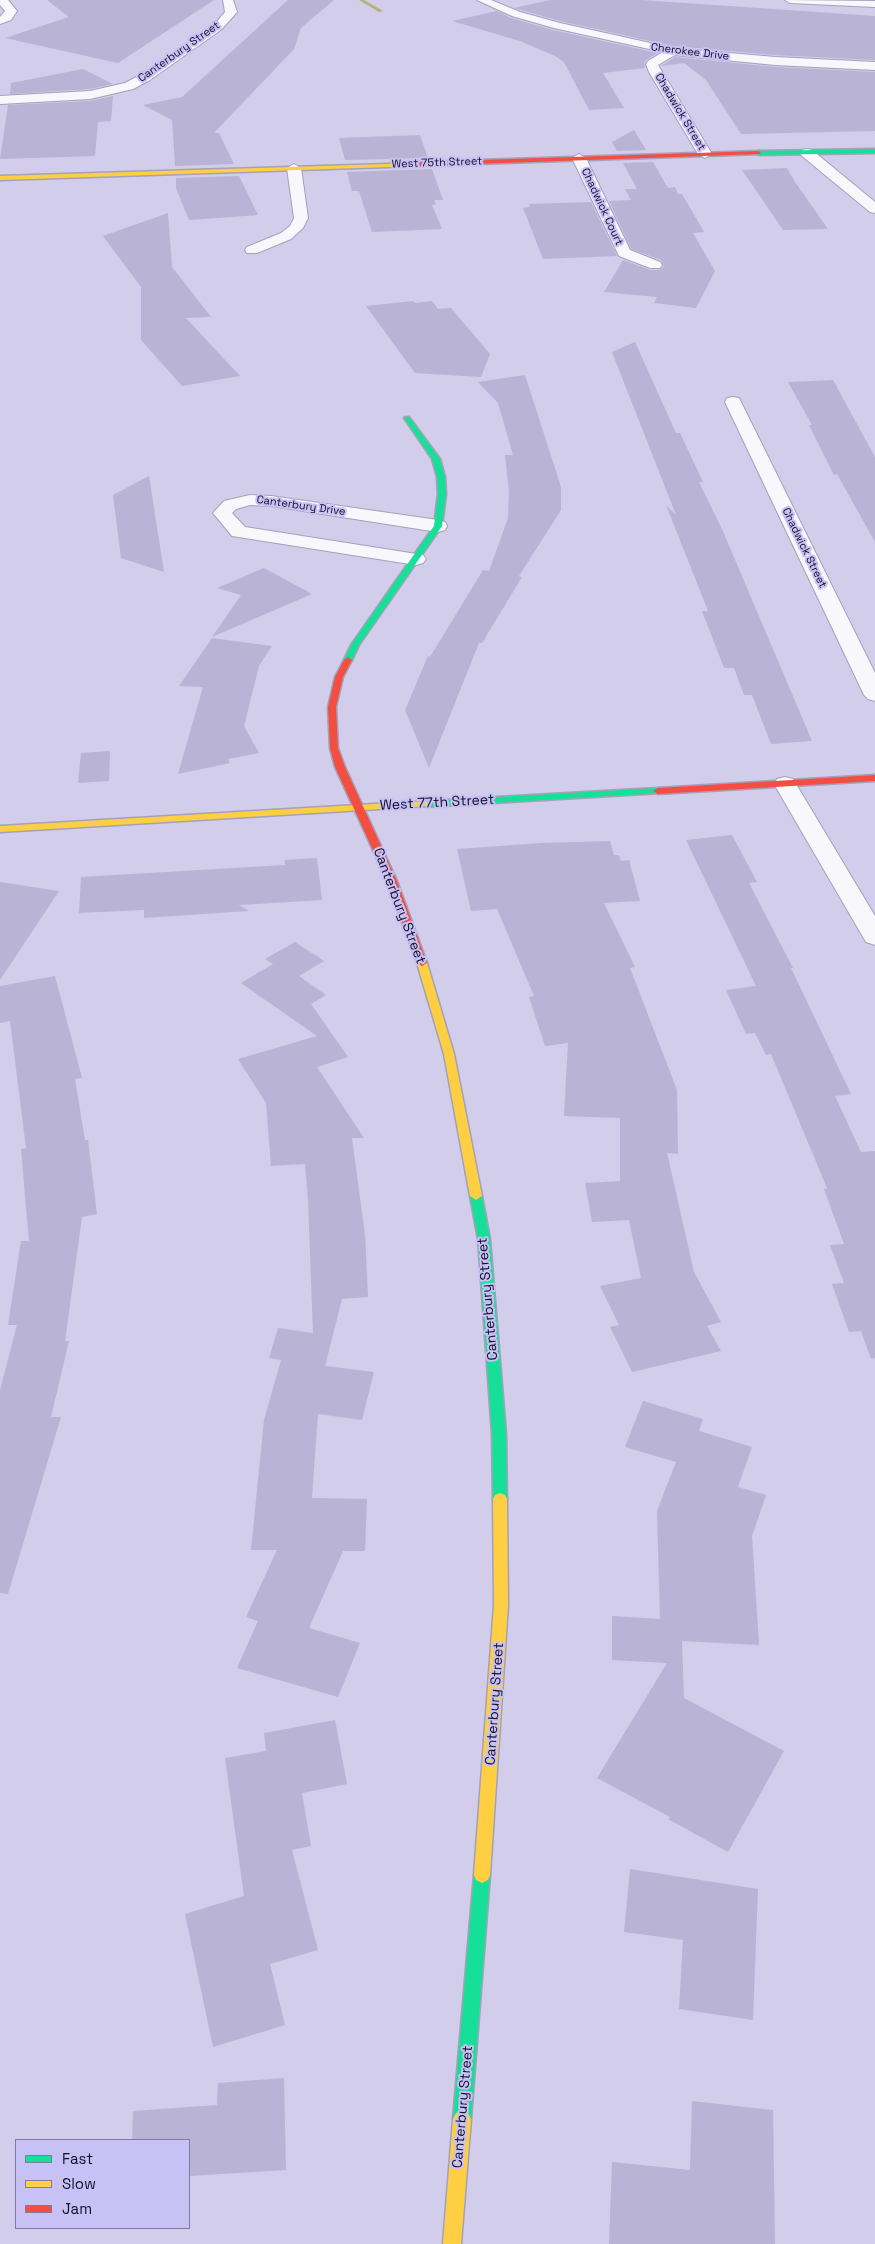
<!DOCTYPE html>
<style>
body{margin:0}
#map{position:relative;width:875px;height:2244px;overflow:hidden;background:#d1cdea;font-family:"Space Grotesk",sans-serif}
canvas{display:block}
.legend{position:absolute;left:15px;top:2139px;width:175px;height:90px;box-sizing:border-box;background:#c8c1f6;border:1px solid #807aa3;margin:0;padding:6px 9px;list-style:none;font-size:15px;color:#140f26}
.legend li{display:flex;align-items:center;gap:10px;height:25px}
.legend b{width:25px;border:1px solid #807aa3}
</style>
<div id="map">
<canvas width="875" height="2244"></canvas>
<ul class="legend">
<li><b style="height:6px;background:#16e098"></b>Fast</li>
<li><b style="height:6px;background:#ffcf43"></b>Slow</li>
<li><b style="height:6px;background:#f24e42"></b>Jam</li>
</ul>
</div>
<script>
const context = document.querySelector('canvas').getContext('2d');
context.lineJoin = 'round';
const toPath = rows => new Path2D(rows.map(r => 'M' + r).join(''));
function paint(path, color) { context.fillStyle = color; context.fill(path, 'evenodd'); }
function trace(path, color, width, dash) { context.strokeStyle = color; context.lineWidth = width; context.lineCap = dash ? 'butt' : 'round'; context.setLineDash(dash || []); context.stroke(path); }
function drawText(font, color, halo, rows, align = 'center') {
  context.font = font + ' "Space Grotesk",sans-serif'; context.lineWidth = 4; context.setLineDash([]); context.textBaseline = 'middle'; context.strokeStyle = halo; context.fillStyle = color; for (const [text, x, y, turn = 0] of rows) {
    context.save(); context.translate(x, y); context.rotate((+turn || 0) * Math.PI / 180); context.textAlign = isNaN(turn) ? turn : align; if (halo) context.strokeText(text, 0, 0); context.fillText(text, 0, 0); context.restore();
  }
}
const stream = toPath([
 [359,0,364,0,383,11,379,12,359,0]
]);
const building = toPath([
 [47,0,214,0,118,63,5,38,69,17],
 [288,0,334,0,301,28,294,49,214,133,219,133,234,164,175,166,172,120,143,105,182,97],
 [550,0,641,0,875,16,875,60,775,55,673,46,560,21,514,8],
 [497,11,511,18,553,30,658,53,646,60,644,63,645,68,603,73,624,108,589,110,564,62,555,56,520,41,452,21],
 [675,57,775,67,875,72,875,131,741,134,706,80,684,63,661,66],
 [83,69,113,84,90,89,10,94,11,83],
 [113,96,111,121,98,122,95,156,0,159,8,105,90,101],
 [634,130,646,150,617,151,612,142],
 [420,135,428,158,345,160,339,138],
 [653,162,668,188,675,187,678,194,682,194,704,232,693,233,715,271,696,308,654,303,657,297,604,292,623,260,650,270,660,270,664,266,661,260,631,249,609,201,631,200,625,189,637,189,623,163],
 [787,168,795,182,828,229,783,230,742,170],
 [432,169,443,200,434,200,436,204,432,205,442,229,372,232,359,191,352,191,347,172],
 [239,176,258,215,189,220,176,188,176,178],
 [591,202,617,256,543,259,523,208,530,207,529,204],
 [168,213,172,267,211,317,186,318,240,376,182,386,141,340,141,287,103,236],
 [413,301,415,303,432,301,438,309,451,308,490,354,481,377,415,373,366,306],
 [635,342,676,433,680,433,703,482,699,482,722,529,812,741,771,744,752,695,744,695,734,668,724,668,702,611,708,611,666,505,676,515,612,352],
 [525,375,561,487,561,510,519,576,522,577,482,643,479,643,429,768,405,710,428,656,430,657,483,570,489,571,508,518,509,492,505,455,513,455,498,403,478,382],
 [833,380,875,457,875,542,837,474,834,475,809,425,812,425,788,382],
 [149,476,164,572,121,558,113,495],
 [264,568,312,594,212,637,241,595,217,588],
 [212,638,272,646,259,666,244,726,259,753,228,759,230,763,178,774,203,687,179,686],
 [110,751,109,781,78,783,81,753],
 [732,835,757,882,749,883,793,968,791,968,851,1094,835,1096,861,1152,875,1151,875,1358,871,1359,861,1331,849,1332,832,1284,844,1283,830,1245,844,1244,824,1189,827,1188,771,1054,766,1055,755,1033,746,1034,726,990,756,986,686,840],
 [610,841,614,855,619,855,621,861,629,860,640,901,604,903,635,967,630,968,677,1090,678,1154,667,1153,694,1272,721,1322,707,1326,721,1351,632,1372,610,1327,619,1325,600,1286,641,1278,629,1220,592,1222,585,1183,620,1181,620,1118,564,1116,568,1043,545,1046,529,997,534,996,497,909,471,911,457,849,541,843],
 [317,858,322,900,239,905,249,911,144,918,144,910,79,913,81,877,285,865,285,860],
 [0,882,59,891,0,980],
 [295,942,324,961,299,976,326,995,311,1004,348,1057,317,1067,364,1138,352,1138,365,1235,368,1297,342,1299,325,1366,374,1372,362,1420,318,1414,312,1498,367,1499,365,1551,343,1551,309,1628,360,1643,338,1697,237,1668,258,1621,246,1617,277,1550,251,1550,264,1420,281,1360,269,1358,278,1328,313,1333,308,1200,305,1164,271,1166,266,1103,238,1059,317,1036,241,983,273,964,265,959],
 [55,976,82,1078,75,1079,85,1140,88,1140,97,1214,82,1217,65,1341,69,1341,51,1417,61,1417,8,1594,0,1593,0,1390,17,1325,8,1325,21,1241,29,1241,21,1149,26,1148,10,1021,0,1023,0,986],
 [643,1401,703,1419,699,1431,752,1447,738,1487,766,1495,752,1536,759,1645,682,1641,684,1698,784,1751,728,1852,668,1819,670,1817,597,1778,667,1663,612,1660,612,1616,660,1619,657,1511,676,1462,625,1447],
 [335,1720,347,1784,302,1793,311,1846,292,1850,318,1950,270,1964,285,2025,213,2047,185,1914,244,1896,225,1758,266,1751,264,1733],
 [630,1869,758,1889,753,2020,679,2009,683,1940,624,1932],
 [284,2078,286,2170,189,2176,189,2140,132,2140,133,2111,217,2105,218,2083],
 [692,2101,773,2110,775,2244,609,2244,612,2162,690,2170]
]);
const street = toPath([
 [0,0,8,0,17,11,11,20,0,24,0,17,5,11,0,5,0,0],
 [223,0,233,0,237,12,222,29,150,80,133,89,90,99,0,104,0,96,90,91,125,83,142,74,214,25,225,12,223,0],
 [477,0,491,0,520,12,560,23,673,48,775,57,875,62,875,70,775,65,675,55,658,65,712,154,705,158,698,154,649,72,646,64,648,61,663,52,554,28,512,16,477,0],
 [785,0,875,1,875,7,790,3,785,0],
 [807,149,812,150,875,202,875,213,870,212,802,156,800,153,802,150,807,149],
 [579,154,586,158,630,250,660,262,662,265,660,268,650,268,619,256,572,158,579,154],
 [294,164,301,168,308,218,303,228,291,239,257,253,247,253,245,250,247,247,281,233,290,226,294,218,287,168,294,164],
 [733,397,739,398,741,402,875,673,875,701,868,699,864,695,725,402,727,398,733,397],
 [250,495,271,496,438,520,445,522,447,526,445,530,438,532,271,506,250,505,236,509,232,513,245,527,423,555,426,559,423,563,416,565,232,536,213,513,224,501,250,495],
 [785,777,793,779,796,784,875,916,875,945,866,942,863,937,774,784,777,779,785,777]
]);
const fast = toPath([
 [875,149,875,153,759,155,756,153,759,151,875,149],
 [405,417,409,417,440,459,445,477,446,494,442,526,359,645,352,660,348,663,344,660,351,645,434,526,438,494,437,477,432,459,404,418,405,417],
 [658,788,661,789,661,793,426,807,421,804,426,801,658,788],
 [476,1192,482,1196,490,1239,506,1434,507,1499,505,1503,500,1505,495,1503,493,1499,492,1434,478,1239,470,1196,476,1192],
 [482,1867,488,1870,490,1875,471,2119,468,2125,462,2128,456,2125,453,2119,474,1875,476,1870,482,1867]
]);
const slow = toPath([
 [420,163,418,166,0,180,0,176,420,163],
 [426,801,431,804,429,806,0,832,0,826,426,801],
 [422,960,427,963,454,1054,482,1196,476,1200,470,1196,444,1054,417,963,422,960],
 [500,1493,505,1495,507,1499,508,1605,490,1875,488,1880,482,1883,476,1880,474,1875,494,1605,493,1499,495,1495,500,1493],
 [462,2110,468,2113,471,2119,461,2244,443,2244,453,2119,456,2113,462,2110]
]);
const jam = toPath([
 [759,151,761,154,418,166,415,164,418,162,759,151],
 [348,657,352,660,343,677,336,707,338,748,345,767,397,881,427,963,422,966,417,963,387,881,335,767,330,748,328,707,335,677,344,660,348,657],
 [875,775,875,781,658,794,653,791,658,788,875,775]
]);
const farStreetnames = [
 ["Canterbury Street",179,52,-35],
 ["Cherokee Drive",690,52,7],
 ["Chadwick Street",680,112,59],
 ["West 75th Street",437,163,-2],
 ["Chadwick Court",602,207,65],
 ["Canterbury Drive",301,506,8],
 ["Chadwick Street",804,548,64]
];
const streetNames = [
 ["West 77th Street",437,803,-3],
 ["Canterbury Street",399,906,69],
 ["Canterbury Street",488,1299,-95],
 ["Canterbury Street",495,1704,-86],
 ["Canterbury Street",463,2107,-85]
];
paint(stream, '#b2b272');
paint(building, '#b9b3d5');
trace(street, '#a4a1ba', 2);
trace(fast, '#a4a1ba', 3);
trace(slow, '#a4a1ba', 3);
trace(jam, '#a4a1ba', 3);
paint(street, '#f8f8fc');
paint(fast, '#16e098');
paint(slow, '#ffcf43');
paint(jam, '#f24e42');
drawText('11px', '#140f26', '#c8c1f6', farStreetnames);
drawText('14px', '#140f26', '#c8c1f6', streetNames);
</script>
